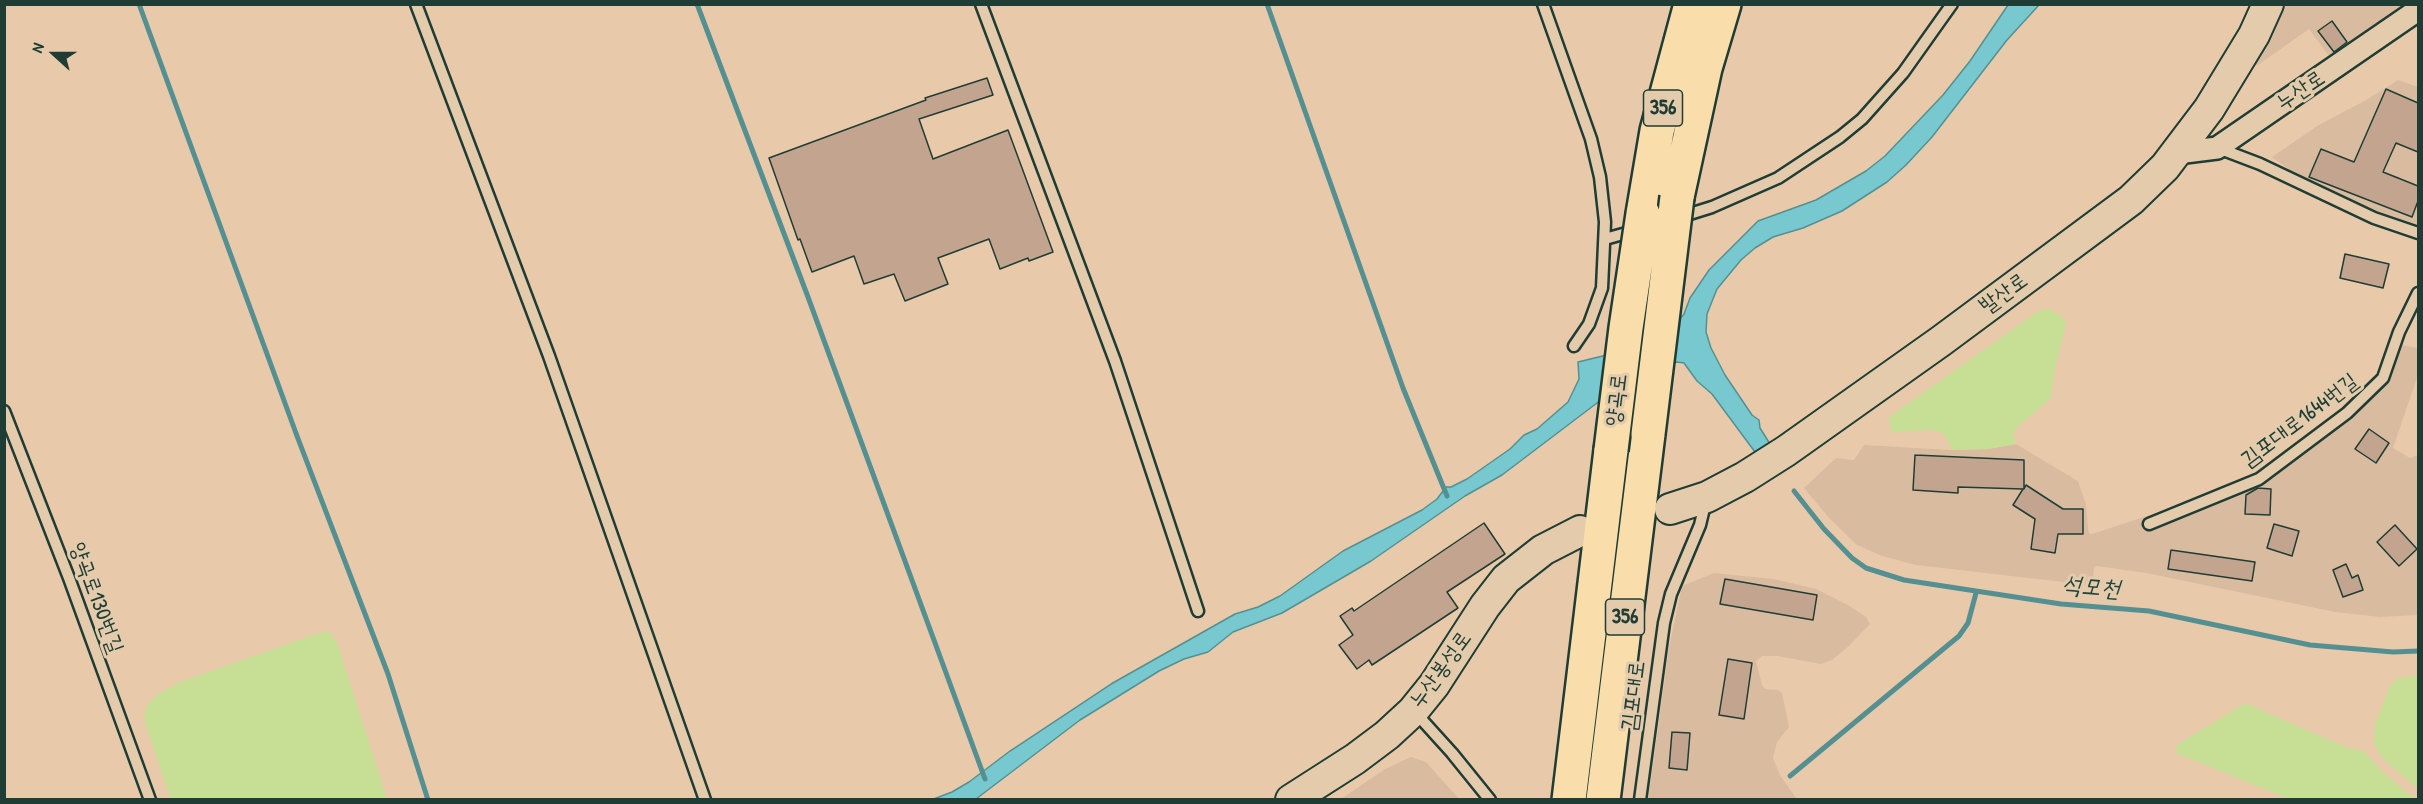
<!DOCTYPE html>
<meta charset="utf-8">
<style>
body{margin:0}
#map{position:relative;width:2423px;height:804px;overflow:hidden;background:#e8caab;font-family:"Patrick Hand",sans-serif}
canvas{display:block}
.frame{position:absolute;inset:0;border:6px solid #1f3d34;pointer-events:none}
.north{position:absolute;left:24px;top:24px;width:60px;height:60px;-webkit-text-stroke:4px #e3cbab;paint-order:stroke;rotate:291deg;font-size:16px;font-weight:700;line-height:24px;text-align:center;color:#1f3d34}
.north::after{content:'';display:block;margin:auto;width:21px;height:27px;background:#1f3d34;clip-path:polygon(50% 0,100% 100%,50% 72%,0 100%)}
</style>
<div id="map">
<canvas width="2423" height="804"></canvas>
<div class="frame"></div>
<div class="north">N</div>
</div>
<script>
const context = document.querySelector('canvas').getContext('2d');
context.lineJoin = 'round';
function paint(path, color) { context.fillStyle = color; context.fill(path, 'evenodd'); }
const toPath = rows => new Path2D(rows.map(r => 'M' + r).join(''));
function trace(path, color, width, dash) { context.strokeStyle = color; context.lineWidth = width; context.lineCap = dash ? 'butt' : 'round'; context.setLineDash(dash || []); context.stroke(path); }
function drawText(font, color, halo, rows, align = 'center') {
  context.font = font + ' "Patrick Hand","Poor Story",sans-serif'; context.lineWidth = 6; context.setLineDash([]); context.textBaseline = 'middle'; context.strokeStyle = halo; context.fillStyle = color; for (const [text, x, y, turn = 0] of rows) {
    context.save(); context.translate(x, y); context.rotate((+turn || 0) * Math.PI / 180); context.textAlign = isNaN(turn) ? turn : align; if (halo) context.strokeText(text, 0, 0); context.fillText(text, 0, 0); context.restore();
  }
}
const built = toPath([
 [2281,5,2411,5,2331,59,2309,29,2258,65,2253,66,2251,62],
 [2398,80,2418,87,2418,228,2361,206,2301,178,2272,157,2317,126,2366,100],
 [2390,343,2418,348,2418,375,2393,448,2410,458,2418,455,2418,615,2380,617,2335,612,2146,573,2097,566,2094,568,2093,583,2089,585,1916,565,1882,556,1857,545,1830,519,1804,488,1836,458,1854,460,1864,445,1951,450,1988,449,2016,444,2078,481,2086,505,2088,528,2089,533,2092,534,2211,495,2245,482,2269,468,2364,393,2375,381,2381,371],
 [1714,573,1774,579,1816,589,1848,605,1866,617,1870,624,1849,646,1832,660,1821,664,1777,656,1762,656,1756,661,1762,685,1765,689,1778,690,1782,693,1789,727,1777,742,1773,758,1780,775,1796,798,1794,799,1648,800,1669,648,1682,586],
 [1411,757,1426,762,1459,799,1341,799,1385,769]
]);
const green = toPath([
 [2050,309,2061,316,2066,323,2055,369,2051,397,2047,402,2016,428,2013,434,2016,444,1988,449,1951,450,1949,441,1941,432,1930,430,1893,432,1891,430,1889,417,2040,310],
 [329,631,337,642,387,799,171,799,147,729,144,715,148,704,158,694,180,682,316,634],
 [2418,675,2418,789,2383,759,2374,743,2375,724,2391,684,2397,679],
 [2245,703,2348,748,2364,751,2383,772,2415,799,2289,799,2176,753,2177,745]
]);
const water = toPath([
 [2008,5,2039,5,2007,40,1932,137,1906,165,1887,182,1842,211,1803,228,1773,237,1755,248,1741,260,1717,289,1707,314,1706,332,1711,348,1725,375,1752,415,1759,420,1760,428,1770,444,1755,452,1712,394,1697,381,1684,363,1677,362,1635,380,1601,400,1502,475,1465,496,1371,561,1282,613,1233,632,1208,652,1184,659,1159,671,1080,720,976,799,931,800,952,792,969,782,1010,751,1111,684,1235,614,1258,607,1280,596,1343,551,1422,510,1437,499,1446,487,1451,487,1467,479,1510,449,1524,435,1537,429,1568,402,1579,379,1578,362,1615,353,1673,327,1684,314,1690,298,1709,270,1758,221,1816,200,1866,171,1885,156,1943,95,1970,61,2008,5]
]);
const stream = toPath([
 [139,4,297,436,388,674,428,800],
 [697,4,808,297,985,779],
 [1267,4,1403,388,1447,496],
 [1794,491,1824,529,1852,558,1866,568,1904,580,2061,604,2149,611,2310,645,2393,652,2418,651],
 [1790,776,1959,636,1968,623,1976,593]
]);
const building = toPath([
 [2332,21,2347,42,2334,52,2318,31,2332,21],
 [987,78,993,95,919,119,933,159,1008,130,1053,252,1029,261,1028,258,1000,269,989,239,938,258,948,284,905,301,894,274,864,284,854,256,812,272,800,239,798,240,769,158,926,100,925,98,987,78],
 [2386,89,2418,103,2418,152,2396,143,2383,172,2418,186,2418,201,2412,217,2309,177,2321,149,2354,162,2386,89],
 [2345,254,2389,264,2383,288,2340,278,2345,254],
 [2369,429,2389,443,2376,463,2355,449,2369,429],
 [1915,455,2024,460,2024,489,2026,485,2063,509,2083,509,2083,534,2058,534,2055,553,2031,549,2035,519,2013,505,2023,489,1958,487,1958,493,1913,490,1915,455],
 [2258,488,2271,489,2270,515,2245,514,2246,495,2258,488],
 [1484,523,1505,554,1447,592,1458,608,1372,665,1369,660,1357,669,1339,645,1353,635,1340,616,1352,608,1354,611,1484,523],
 [2274,524,2299,531,2292,556,2267,548,2274,524],
 [2395,525,2417,549,2399,566,2377,542,2395,525],
 [2171,550,2255,562,2252,581,2168,569,2171,550],
 [2346,564,2352,578,2358,575,2363,590,2343,597,2333,570,2346,564],
 [1725,579,1817,595,1813,620,1720,604,1725,579],
 [1728,659,1752,663,1744,719,1719,715,1728,659],
 [1672,732,1690,733,1687,770,1669,768,1672,732]
]);
const lane = toPath([
 [416,4,549,356,705,800],
 [981,4,1115,361,1198,611],
 [1543,4,1591,139,1600,177,1605,222,1602,288,1589,324,1574,346],
 [2218,148,2260,164,2374,218,2418,233],
 [1680,217,1712,207,1778,178,1840,137,1862,119,1903,73,1952,4],
 [1605,239,1637,230],
 [4,411,69,578,150,800],
 [2149,524,2259,479,2347,413,2383,378,2399,332,2418,293],
 [1414,711,1452,753,1490,800],
 [1640,800,1664,623,1671,594,1700,525,1706,500]
]);
const street = toPath([
 [2177,153,2217,148,2418,10]
]);
const secondary = toPath([
 [1670,509,1707,497,1745,477,1786,451,1941,341,2131,200,2165,167,2209,109,2254,35,2268,4],
 [1291,800,1355,759,1387,735,1413,711,1434,685,1485,606,1506,579,1543,550,1580,531]
]);
const highway = toPath([
 [1677,197,1705,68,1724,4],
 [1643,214,1657,131,1691,4],
 [1569,800,1611,450],
 [1603,800,1648,434]
]);
const highwayBridge = toPath([
 [1648,434,1677,197],
 [1611,450,1626,328,1643,214]
]);
const shields = [
 [1663,108,39],
 [1625,617,39]
];
const shieldNames = [
 ["356",1663,108],
 ["356",1625,617]
];
const streetNames = [
 ["누산로",2301,91,-34],
 ["발산로",2004,294,-36],
 ["양곡로",1617,400,-83],
 ["김포대로1644번길",2300,421,-37],
 ["양곡로130번길",96,598,70],
 ["누산봉성로",1441,670,-54],
 ["김포대로",1634,696,-83]
];
const waterNames = [
 ["석모천",2091,588,5]
];
paint(built, '#d9bca0');
paint(green, '#c7df95');
paint(water, '#77c8cf');
trace(water, '#549091', 1.5);
trace(stream, '#549091', 5);
paint(building, '#c3a48e');
trace(building, '#1f3d34', 1.5);
trace(lane, '#1f3d34', 15);
trace(street, '#1f3d34', 26);
trace(secondary, '#1f3d34', 34);
trace(highway, '#1f3d34', 38);
trace(lane, '#e3cbab', 10);
trace(street, '#e3cbab', 21);
trace(secondary, '#e3cbab', 30);
trace(highway, '#f9ddab', 33);
trace(highwayBridge, '#1f3d34', 38, []);
trace(highwayBridge, '#f9ddab', 33);
for (const [x, y, w] of shields) { const box = new Path2D(); box.roundRect(x - w / 2, y - 18, w, 36, 4.5); context.fillStyle = '#e3cbab'; context.fill(box); trace(box, '#1f3d34', 1.5); }
drawText('bold 21px', '#1f3d34', null, shieldNames);
drawText('22px', '#1f3d34', '#e3cbab', streetNames);
drawText('italic 24px', '#23443c', '#e3cbab', waterNames);
</script>
